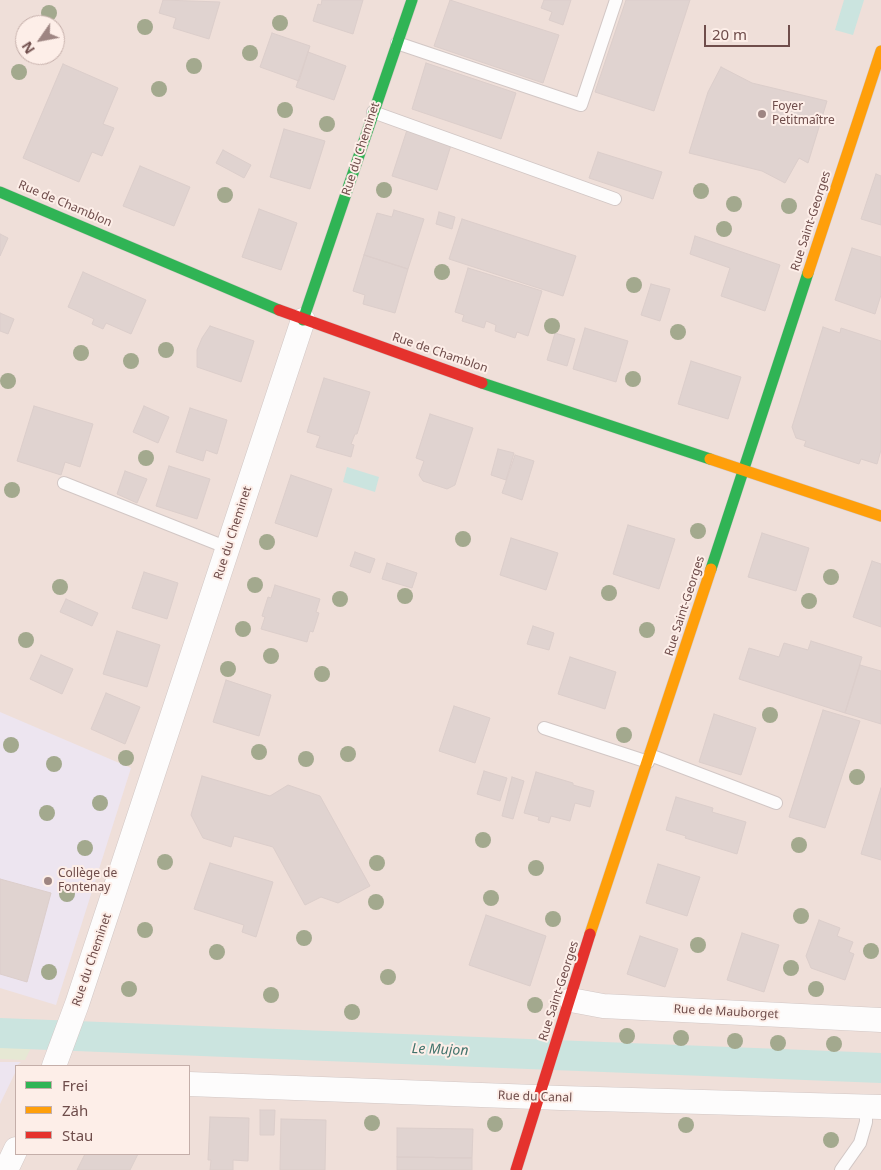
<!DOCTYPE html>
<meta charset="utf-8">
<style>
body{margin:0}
#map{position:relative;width:881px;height:1170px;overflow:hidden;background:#f4ece8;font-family:"Noto Sans",sans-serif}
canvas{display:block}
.legend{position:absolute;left:15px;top:1065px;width:175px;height:90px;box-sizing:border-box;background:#fdeee8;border:1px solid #c4aea9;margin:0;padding:6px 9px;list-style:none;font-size:15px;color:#6f4d4b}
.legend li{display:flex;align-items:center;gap:10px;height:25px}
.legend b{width:25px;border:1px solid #c4aea9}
.north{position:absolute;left:15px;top:15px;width:50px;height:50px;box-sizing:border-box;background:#fdeee8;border:1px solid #c4aea9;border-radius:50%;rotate:237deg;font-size:14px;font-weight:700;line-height:20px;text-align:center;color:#6f4d4b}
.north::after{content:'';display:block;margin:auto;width:18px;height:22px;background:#9e8582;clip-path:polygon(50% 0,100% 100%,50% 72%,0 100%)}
.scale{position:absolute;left:704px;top:25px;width:86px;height:22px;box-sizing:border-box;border:2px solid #6f4d4b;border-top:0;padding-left:6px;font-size:15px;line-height:18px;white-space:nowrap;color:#6f4d4b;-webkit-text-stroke:4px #fdeee8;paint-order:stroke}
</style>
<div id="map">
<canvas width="881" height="1170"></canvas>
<ul class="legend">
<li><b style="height:6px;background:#30b455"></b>Frei</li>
<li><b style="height:6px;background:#ff9f0a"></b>Zäh</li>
<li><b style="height:6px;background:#e5322d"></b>Stau</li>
</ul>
<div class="north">N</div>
<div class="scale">20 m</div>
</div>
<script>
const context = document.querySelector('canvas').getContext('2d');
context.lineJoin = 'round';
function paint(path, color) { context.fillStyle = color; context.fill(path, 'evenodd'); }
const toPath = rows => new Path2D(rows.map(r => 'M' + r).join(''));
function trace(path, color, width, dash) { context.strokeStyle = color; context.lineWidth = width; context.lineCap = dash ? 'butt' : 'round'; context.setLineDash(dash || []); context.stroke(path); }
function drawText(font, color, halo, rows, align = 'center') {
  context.font = font + ' "Noto Sans",sans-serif'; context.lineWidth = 4; context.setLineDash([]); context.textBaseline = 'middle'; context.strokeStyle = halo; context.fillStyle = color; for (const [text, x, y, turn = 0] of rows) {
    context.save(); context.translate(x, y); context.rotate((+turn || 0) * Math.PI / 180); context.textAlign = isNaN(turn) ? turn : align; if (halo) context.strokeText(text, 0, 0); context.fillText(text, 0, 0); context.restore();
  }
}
const residential = toPath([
 [0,0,881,0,881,1170,0,1170],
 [25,25,55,25,55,55,25,55],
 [16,1066,189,1066,189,1154,16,1154]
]);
const education = toPath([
 [0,712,131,768,56,1005,0,988],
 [0,1062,21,1062,16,1066,16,1071,0,1104]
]);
const green = toPath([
 [0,1036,36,1038,25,1060,0,1059]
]);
const water = toPath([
 [844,0,864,0,853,35,835,30],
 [347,467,379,477,375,492,343,482]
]);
const canal = toPath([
 [0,1033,881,1068]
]);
const building = toPath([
 [163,0,220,2,209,39,173,28,176,18,159,13,163,0],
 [322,0,363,0,353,34,313,21,318,4,321,5,322,0],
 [450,0,559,35,543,83,434,46,450,0],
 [544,0,571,0,563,25,549,20,552,12,541,8,544,0],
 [626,0,690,0,654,111,595,92,626,0],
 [272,33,310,46,299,81,260,67,272,33],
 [308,52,346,66,334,100,296,87,308,52],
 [426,63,516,93,501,139,412,109,426,63],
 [63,64,118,88,103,124,114,128,102,156,92,152,79,182,23,158,63,64],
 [721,67,752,83,827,101,808,163,799,158,785,183,762,171,689,153,708,92,721,67],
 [284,129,325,141,310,189,270,177,284,129],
 [407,130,451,145,437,190,392,176,407,130],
 [223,150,251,165,244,178,216,163,223,150],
 [598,152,662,172,653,199,589,178,598,152],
 [140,166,190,187,174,226,123,206,140,166],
 [876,174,881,176,881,225,861,219,876,174],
 [259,209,297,223,281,270,242,257,259,209],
 [394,210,424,219,408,269,364,255,377,213,392,217,394,210],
 [439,212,455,217,452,229,436,224,439,212],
 [462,219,576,256,563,296,449,259,462,219],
 [0,234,8,238,0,256,0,234],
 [695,236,780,265,765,311,721,296,730,268,690,254,695,236],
 [852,248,881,257,881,295,875,314,835,300,852,248],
 [364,255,408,269,395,313,363,304,365,295,353,291,364,255],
 [468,268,542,291,528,336,517,332,515,338,495,331,496,325,486,321,484,328,462,321,464,315,455,312,468,268],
 [83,272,146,300,131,334,106,323,103,329,92,324,94,319,68,307,83,272],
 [651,284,670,289,660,321,641,315,651,284],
 [0,313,14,319,8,334,0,331,0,313],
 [210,326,254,341,241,382,197,367,197,350,202,338,210,326],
 [823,327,840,333,841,328,881,341,881,450,877,464,861,459,859,464,804,446,806,441,796,438,792,427,823,327],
 [585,328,628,341,616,382,573,369,585,328],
 [555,333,575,339,567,366,547,360,555,333],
 [691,361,741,377,728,419,678,404,691,361],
 [324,378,370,392,357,434,355,434,351,444,354,445,351,457,316,447,320,436,307,432,324,378],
 [34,406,93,424,80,467,65,462,61,475,17,461,34,406],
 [144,406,169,417,158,443,133,432,144,406],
 [190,408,227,420,217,454,206,450,203,461,176,452,190,408],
 [430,414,473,428,455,485,447,489,423,481,419,475,424,461,416,458,430,414],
 [498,449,514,453,506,480,491,475,498,449],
 [515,455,534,461,522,500,502,493,515,455],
 [169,466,210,479,197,519,156,506,169,466],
 [125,471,147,479,137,503,117,494,125,471],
 [291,475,332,489,317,537,275,523,291,475],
 [628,525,675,539,659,589,613,574,628,525],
 [762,533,809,548,796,591,748,577,762,533],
 [511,538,558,553,546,590,500,575,511,538],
 [355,552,375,559,370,573,350,566,355,552],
 [872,561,881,564,881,627,853,617,872,561],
 [387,563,417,573,412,588,382,579,387,563],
 [144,572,178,583,167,619,132,608,144,572],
 [275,585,320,599,316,612,319,613,313,632,310,631,307,642,261,629,265,617,262,616,268,597,271,598,275,585],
 [66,599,98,613,92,626,60,612,66,599],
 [533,626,554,633,549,650,527,644,533,626],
 [117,631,160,645,147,687,103,674,117,631],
 [811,641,862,657,845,713,739,679,749,648,779,657,784,643,808,650,811,641],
 [41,655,73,669,62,694,30,679,41,655],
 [570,657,616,672,605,709,558,694,570,657],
 [860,665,881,671,881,724,845,713,860,665],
 [226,680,271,695,259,736,213,722,226,680],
 [106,693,140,707,125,744,91,729,106,693],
 [454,706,490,718,475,763,439,751,454,706],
 [823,710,860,721,825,828,789,817,823,710],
 [714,714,756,728,741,775,699,762,714,714],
 [484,771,507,778,500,801,477,794,484,771],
 [536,772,573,783,573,785,594,791,590,807,575,803,570,821,551,816,549,823,538,820,539,817,524,813,536,772],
 [202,776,270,796,288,785,320,796,370,886,338,903,321,897,305,905,273,847,234,836,231,847,203,838,191,815,202,776],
 [512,777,524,781,513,819,502,816,512,777],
 [881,788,881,860,861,854,881,788],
 [676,797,713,808,712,812,746,822,737,854,685,838,686,836,666,830,676,797],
 [210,863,273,882,256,937,242,932,244,925,194,909,210,863],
 [658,864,700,877,687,916,646,903,658,864],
 [0,879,51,893,27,982,0,974,0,879],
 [486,915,546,936,530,986,469,965,486,915],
 [819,920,840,928,837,936,853,942,849,952,854,954,845,980,811,968,806,956,819,920],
 [742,933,779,945,764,992,727,980,742,933],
 [640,936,678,949,665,987,627,974,640,936],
 [260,1110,275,1110,274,1135,260,1135,260,1110],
 [210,1117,249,1118,248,1161,233,1160,233,1170,210,1170,211,1160,208,1160,210,1117],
 [281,1119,326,1120,325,1170,280,1170,281,1119],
 [397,1128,473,1129,472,1158,397,1157,397,1128],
 [85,1154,138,1154,130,1170,77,1170,85,1154],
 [397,1157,472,1158,472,1170,397,1170,397,1157]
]);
const lane = toPath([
 [397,43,581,105,616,0],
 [373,112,615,199],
 [64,483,228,548],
 [544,728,648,762],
 [650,755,776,803],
 [841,1170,860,1143,866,1122,866,1106]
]);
const street = toPath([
 [571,1000,603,1006,881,1020],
 [54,1066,77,1004,303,320],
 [189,1084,561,1098,881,1107],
 [6,1170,16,1149]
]);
const fast = toPath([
 [0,192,279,310],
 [303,320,412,0],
 [482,383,710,459],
 [711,569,808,273]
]);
const slow = toPath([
 [808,273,881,51],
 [710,459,881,516],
 [590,934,711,569]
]);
const jam = toPath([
 [279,310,482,383],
 [516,1170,590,934]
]);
const trees = [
 [49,13],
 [280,23],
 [145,27],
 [250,53],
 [194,66],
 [19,72],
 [159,89],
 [285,110],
 [327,124],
 [384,190],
 [701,191],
 [225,195],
 [734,204],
 [789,206],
 [724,229],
 [442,272],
 [634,285],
 [552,326],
 [678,332],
 [166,350],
 [81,353],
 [131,361],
 [633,379],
 [8,381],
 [146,458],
 [12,490],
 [698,531],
 [463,539],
 [267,542],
 [831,577],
 [255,585],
 [60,587],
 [609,593],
 [405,596],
 [340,599],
 [809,601],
 [243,629],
 [647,630],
 [26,640],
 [271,656],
 [228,669],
 [322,674],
 [770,715],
 [624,735],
 [11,745],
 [259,752],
 [348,754],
 [126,758],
 [306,759],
 [54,764],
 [857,777],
 [100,803],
 [47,813],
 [483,840],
 [799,845],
 [85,848],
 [165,862],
 [377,863],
 [536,868],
 [67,894],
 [491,898],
 [376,902],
 [801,916],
 [553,919],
 [145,930],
 [304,938],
 [698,945],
 [871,951],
 [217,952],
 [791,968],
 [49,972],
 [388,977],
 [129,989],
 [816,989],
 [271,995],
 [535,1005],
 [352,1012],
 [627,1036],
 [681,1038],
 [735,1041],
 [778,1043],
 [834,1044],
 [372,1123],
 [495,1124],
 [686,1125],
 [831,1140]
];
const markers = [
 [762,114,5,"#9e8582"],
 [48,881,5,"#9e8582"]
];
const poiNames = [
 ["Foyer",772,107],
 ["Petitmaître",772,121],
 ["Collège de",58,874],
 ["Fontenay",58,888]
];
const streetNames = [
 ["Rue du Cheminet",361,149,-72],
 ["Rue de Chamblon",65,204,23],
 ["Rue Saint-Georges",811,221,-72],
 ["Rue de Chamblon",440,353,19],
 ["Rue du Cheminet",233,533,-72],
 ["Rue Saint-Georges",685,606,-72],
 ["Rue du Cheminet",92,960,-71],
 ["Rue Saint-Georges",559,991,-72],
 ["Rue de Mauborget",726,1012,3],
 ["Rue du Canal",535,1097,2]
];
const waterNames = [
 ["Le Mujon",440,1050,2]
];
paint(residential, '#efdfd9');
paint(education, '#ede5f0');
paint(green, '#e6e8d4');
paint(water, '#cbe4df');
trace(canal, '#cbe4df', 30);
paint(building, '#e0d3d0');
trace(building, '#dccecb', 1);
trace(lane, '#d2c7c5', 14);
trace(street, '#d2c7c5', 25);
trace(fast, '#d3c7c4', 12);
trace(slow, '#d3c7c4', 12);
trace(jam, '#d3c7c4', 12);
trace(lane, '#fdfcfc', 12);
trace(street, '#fdfcfc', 24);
trace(fast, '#30b455', 11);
trace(slow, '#ff9f0a', 11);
trace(jam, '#e5322d', 11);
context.fillStyle = '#a3a98e';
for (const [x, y] of trees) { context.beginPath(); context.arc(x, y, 8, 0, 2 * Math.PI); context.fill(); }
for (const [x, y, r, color] of markers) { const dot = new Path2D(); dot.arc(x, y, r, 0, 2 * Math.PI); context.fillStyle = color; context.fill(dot); trace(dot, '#fdeee8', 2); }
drawText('12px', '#6f4d4b', '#fdeee8', poiNames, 'left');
drawText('12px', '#6f4d4b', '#fdeee8', streetNames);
drawText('italic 14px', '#41736c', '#fdeee8', waterNames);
</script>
